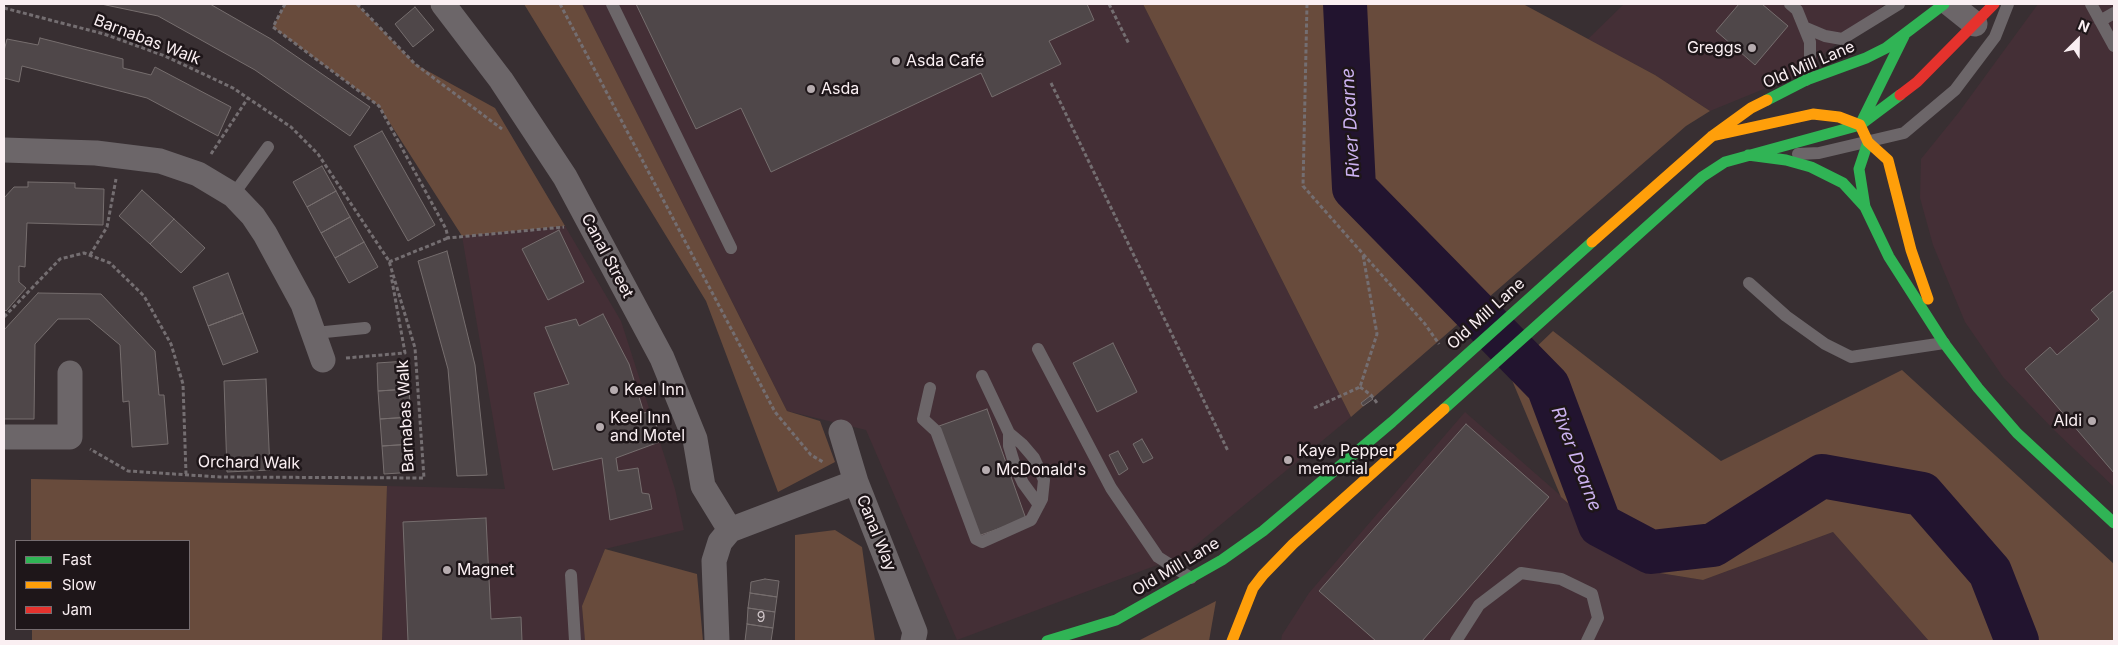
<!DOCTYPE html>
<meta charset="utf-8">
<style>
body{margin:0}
#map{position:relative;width:2118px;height:645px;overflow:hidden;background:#382f32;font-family:Inter,sans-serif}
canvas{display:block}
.frame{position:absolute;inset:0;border:5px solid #faeff2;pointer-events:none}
.legend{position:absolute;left:15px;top:540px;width:175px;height:90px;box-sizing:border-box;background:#1e1619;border:1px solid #766d70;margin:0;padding:6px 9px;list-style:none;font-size:15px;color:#faeff2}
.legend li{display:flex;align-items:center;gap:10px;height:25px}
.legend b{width:25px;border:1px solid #766d70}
.north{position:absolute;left:2053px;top:15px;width:50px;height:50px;-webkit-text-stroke:4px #1e1619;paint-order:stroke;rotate:23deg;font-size:14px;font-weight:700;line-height:20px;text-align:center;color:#faeff2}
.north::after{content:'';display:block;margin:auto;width:18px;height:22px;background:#faeff2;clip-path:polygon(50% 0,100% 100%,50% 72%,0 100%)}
</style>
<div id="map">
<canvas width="2118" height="645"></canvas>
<div class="frame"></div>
<ul class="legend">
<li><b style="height:6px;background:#30b455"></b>Fast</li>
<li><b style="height:6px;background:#ff9f0a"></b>Slow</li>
<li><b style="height:6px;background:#e5322d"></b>Jam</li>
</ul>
<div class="north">N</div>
</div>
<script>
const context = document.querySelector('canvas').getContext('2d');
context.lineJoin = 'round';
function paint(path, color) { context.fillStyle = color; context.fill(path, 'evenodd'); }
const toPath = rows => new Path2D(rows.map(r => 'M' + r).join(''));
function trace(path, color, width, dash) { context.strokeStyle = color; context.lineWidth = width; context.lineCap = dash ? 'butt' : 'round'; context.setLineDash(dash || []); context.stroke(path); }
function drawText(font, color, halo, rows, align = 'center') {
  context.font = font + ' Inter,sans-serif'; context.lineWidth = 5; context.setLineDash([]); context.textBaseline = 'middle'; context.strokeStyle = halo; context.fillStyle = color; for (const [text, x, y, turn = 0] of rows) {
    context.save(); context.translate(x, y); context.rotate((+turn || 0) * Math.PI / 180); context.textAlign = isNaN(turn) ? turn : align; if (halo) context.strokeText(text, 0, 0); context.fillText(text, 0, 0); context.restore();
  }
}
const built = toPath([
 [582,4,1143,4,1351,417,1184,555,957,640,866,430,787,411],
 [1624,4,1885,4,1798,75,1710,111,1655,75,1588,39],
 [2038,4,2114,4,2114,487,2054,430,2003,377,1965,322,1933,245,1920,198,1921,159,1959,112],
 [565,226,621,321,675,489,684,530,605,549,582,606,585,641,382,641,387,486,505,489,462,236],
 [1465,412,1647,571,1703,580,1833,532,1929,641,1281,641,1282,635,1309,593]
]);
const green = toPath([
 [285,4,357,4,415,64,495,108,565,226,462,236,379,106,273,27],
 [524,4,582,4,787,411,820,421,835,462,778,492,706,301],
 [1143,4,1523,4,1655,75,1710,111,1686,126,1351,417],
 [1553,331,1721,461,1902,370,2114,564,2114,641,1929,641,1833,532,1703,580,1647,571,1561,497,1509,373],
 [31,479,387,486,382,641,32,641,32,629,189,629,189,541,31,541],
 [835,530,862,547,875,641,795,641,795,535],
 [605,549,697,574,703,641,585,641,582,606],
 [1216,601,1209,641,1138,641]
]);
const river = toPath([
 [1345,4,1354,188,1548,386,1600,525,1651,552,1713,545,1822,476,1922,494,1990,572,2017,641]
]);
const building = toPath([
 [101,4,210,4,271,39,370,107,350,136,255,70,158,16,101,4],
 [636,4,1087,4,1094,20,1049,41,1061,64,992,97,981,73,771,172,741,108,696,129,636,4],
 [1739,4,1762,4,1788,26,1755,65,1716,31,1739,4],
 [415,7,434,30,413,47,395,24,415,7],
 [40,38,123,59,123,68,151,75,155,67,231,107,218,136,147,98,22,66,19,82,4,78,4,51,7,39,38,45,40,38],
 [382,131,435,225,408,241,354,146,382,131],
 [322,166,336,191,307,207,293,182,322,166],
 [28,182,75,183,75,188,104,189,103,225,27,223,25,267,19,266,19,282,26,288,6,311,4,309,4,198,14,187,28,187,28,182],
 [142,190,174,219,150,244,119,216,142,190],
 [336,191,350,217,321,233,307,207,336,191],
 [350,217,364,242,335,258,321,233,350,217],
 [174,219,205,248,181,273,150,244,174,219],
 [559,230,584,282,548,300,522,249,559,230],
 [364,242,378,267,349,283,335,258,364,242],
 [447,251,475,365,487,475,457,476,448,369,418,261,447,251],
 [228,273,243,313,208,326,193,287,228,273],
 [2114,290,2114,473,2025,369,2050,347,2057,355,2099,319,2091,310,2114,290],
 [38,293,101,294,155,351,159,395,164,395,168,444,132,447,129,401,123,402,120,345,89,319,58,319,35,344,34,419,4,419,4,330,38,293],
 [243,313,258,352,223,365,208,326,243,313],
 [603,314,629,364,644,413,651,411,662,441,616,458,618,471,638,468,642,493,649,494,652,509,610,520,602,458,553,470,534,393,569,384,545,327,576,319,579,326,603,314],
 [1113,343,1137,392,1097,412,1073,363,1113,343],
 [407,361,409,389,378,391,377,363,407,361],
 [266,379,270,470,227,472,224,381,266,379],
 [409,389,411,417,380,419,378,391,409,389],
 [1370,396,1373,399,1363,406,1361,403,1370,396],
 [987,409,1026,519,978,536,939,426,987,409],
 [411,417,413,444,382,446,380,419,411,417],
 [1466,424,1549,497,1422,641,1376,641,1319,591,1466,424],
 [1142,439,1153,458,1143,463,1133,444,1142,439],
 [413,444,415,472,384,474,382,446,413,444],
 [1118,451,1128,469,1119,475,1109,455,1118,451],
 [486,518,491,619,521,617,522,641,408,641,403,522,486,518],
 [765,579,779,581,777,597,750,593,751,582,765,579],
 [750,593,777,597,775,612,748,608,750,593],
 [748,608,775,612,773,628,747,624,748,608],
 [747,624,773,628,771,641,745,641,747,624]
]);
const path = toPath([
 [285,4,273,27,379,106,446,229,448,238,564,227],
 [357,4,415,64,502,129],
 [560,4,775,412,811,455,823,462],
 [1109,4,1129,44],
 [1307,4,1303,186,1425,324,1439,344],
 [4,8,104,34,165,56,233,88,291,127,318,154,389,261,415,348,424,478,220,477,128,471,90,449],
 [1051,83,1228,451],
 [211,154,248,98],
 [90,255,107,227,116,179],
 [389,262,448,238],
 [4,317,60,259,84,253,110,263,144,296,171,344,183,384,186,474],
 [346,358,405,353,391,275],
 [1360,387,1371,395,1377,403],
 [1314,408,1360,387,1377,334,1363,255]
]);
const lane = toPath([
 [612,4,731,248],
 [1790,4,1797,10,1810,42,1810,61,1806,80],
 [2091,4,2114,46],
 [2100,21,2114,13],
 [1806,28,1825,36,1842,39,1899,4],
 [1798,154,1819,153,1904,133,1955,90,1995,37,2008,4],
 [233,195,268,147],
 [1749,283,1786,316,1825,344,1851,357,1944,343],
 [315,333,365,328],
 [1038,349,1111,488,1158,557,1191,578],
 [930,388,923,419,936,431,976,539,982,542,1031,520,1042,499,1044,480,1034,458,1022,444,1009,433,982,376],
 [1009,433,1009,446,1015,466,1023,483,1039,505],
 [571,575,575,641],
 [1456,641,1479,605,1521,573,1561,579,1592,594,1598,618,1587,641]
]);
const street = toPath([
 [443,4,501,80,565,177,662,358,695,439,703,486,730,530],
 [1950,4,1975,24],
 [4,150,96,153,160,161,198,174,233,195,253,216,265,234,303,304,323,360],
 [841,432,856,482,915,632,913,641],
 [4,437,70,437,70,373],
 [717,641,714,561,720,542,730,530,856,482]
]);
const fast = toPath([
 [1767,100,1806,80,1866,58,1886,48,1944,4],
 [1860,125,1904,36],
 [1748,155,1786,160,1811,167,1843,183,1865,207,1889,257,1944,343,1978,388,2017,433,2114,523],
 [1865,207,1859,169,1868,142],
 [1444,409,1702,177,1725,162,1860,125,1900,95],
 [1047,641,1116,620,1222,560,1263,531,1392,422,1592,242]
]);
const slow = toPath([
 [1712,136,1813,114,1839,117,1860,125,1868,142,1888,160,1911,250,1928,299],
 [1592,242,1711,137,1751,108,1767,100],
 [1232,641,1253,588,1263,575,1293,544,1444,409]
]);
const jam = toPath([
 [1900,95,1917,82,1994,4]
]);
const markers = [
 [1752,48,5,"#b6acaf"],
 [896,61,5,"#b6acaf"],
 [811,89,5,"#b6acaf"],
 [614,390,5,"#b6acaf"],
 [2092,421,5,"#b6acaf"],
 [600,427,5,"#b6acaf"],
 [1288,460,5,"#b6acaf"],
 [986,470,5,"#b6acaf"],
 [447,570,5,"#b6acaf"]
];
const numberNames = [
 ["9",761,618]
];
const streetNames = [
 ["Barnabas Walk",147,40,21],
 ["Old Mill Lane",1809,65,-23],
 ["Canal Street",607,256,62],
 ["Old Mill Lane",1486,314,-42],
 ["Barnabas Walk",406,416,-93],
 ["Orchard Walk",249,463,1],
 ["Canal Way",876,533,68],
 ["Old Mill Lane",1176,567,-31]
];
const poiNames = [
 ["Greggs",1742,48,"right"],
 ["Asda Café",906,61],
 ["Asda",821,89],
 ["Keel Inn",624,390],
 ["Keel Inn",610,418],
 ["and Motel",610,436],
 ["Aldi",2082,421,"right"],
 ["Kaye Pepper",1298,451],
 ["memorial",1298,469],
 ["McDonald's",996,470],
 ["Magnet",457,570]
];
const waterNames = [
 ["River Dearne",1351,123,-93],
 ["River Dearne",1576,459,69]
];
paint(built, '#442f36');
paint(green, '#684b3c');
trace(river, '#22142f', 44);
paint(building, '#4f4749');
trace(building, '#766e6e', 1);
trace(path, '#746e71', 3, [4, 2.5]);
trace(lane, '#6c6669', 12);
trace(street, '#6c6669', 25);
trace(fast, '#30b455', 11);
trace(slow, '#ff9f0a', 11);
trace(jam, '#e5322d', 11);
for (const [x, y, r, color] of markers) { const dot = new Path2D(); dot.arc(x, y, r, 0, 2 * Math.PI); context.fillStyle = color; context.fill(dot); trace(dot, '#1e1619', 2); }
drawText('14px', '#cfc5c8', null, numberNames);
drawText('16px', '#faeff2', '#1e1619', streetNames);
drawText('16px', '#faeff2', '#1e1619', poiNames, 'left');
drawText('italic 18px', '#ccb2f0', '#1e1619', waterNames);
</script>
